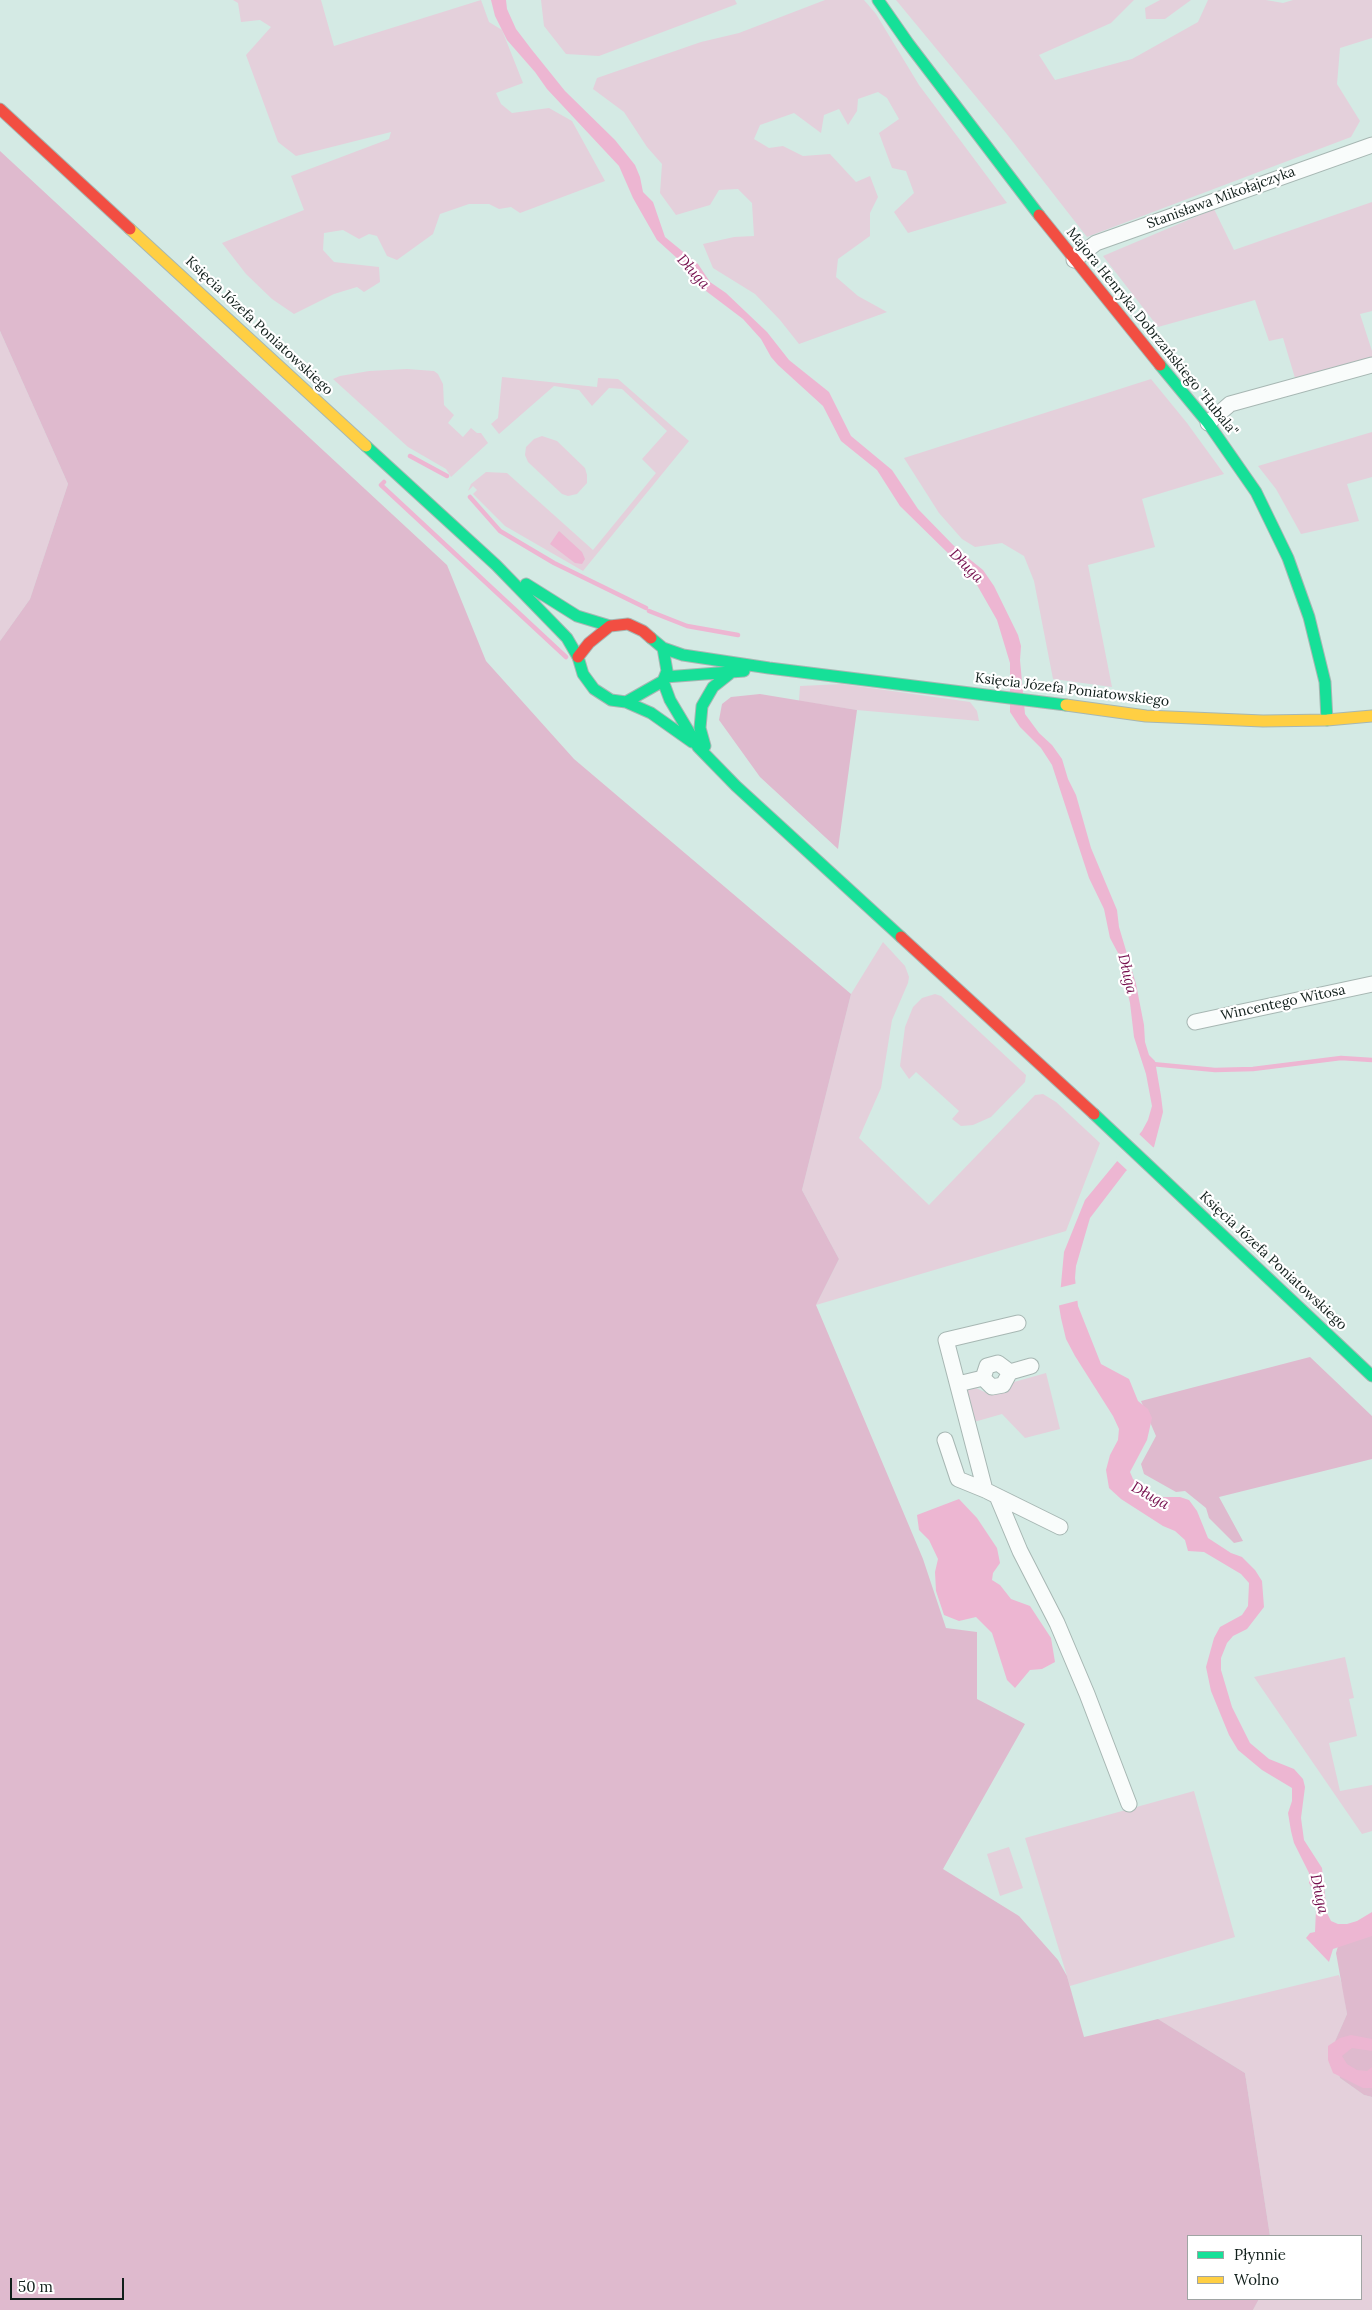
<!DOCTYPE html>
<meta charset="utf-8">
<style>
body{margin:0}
#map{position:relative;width:1372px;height:2310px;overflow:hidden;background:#d4eae4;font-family:Lora,serif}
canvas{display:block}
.legend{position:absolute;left:1187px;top:2235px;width:175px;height:65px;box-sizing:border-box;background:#fff;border:1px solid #a0a5a4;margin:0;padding:6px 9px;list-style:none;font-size:15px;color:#111f1b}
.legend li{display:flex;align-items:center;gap:10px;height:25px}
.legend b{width:25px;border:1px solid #a0a5a4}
.scale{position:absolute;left:10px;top:2278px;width:114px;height:22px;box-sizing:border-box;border:2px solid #111f1b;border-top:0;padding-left:6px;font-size:15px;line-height:18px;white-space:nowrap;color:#111f1b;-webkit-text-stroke:4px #fff;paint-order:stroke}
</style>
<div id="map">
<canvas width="1372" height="2310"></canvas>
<ul class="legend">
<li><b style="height:6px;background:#16e098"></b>Płynnie</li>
<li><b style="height:6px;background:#ffcf43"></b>Wolno</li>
</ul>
<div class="scale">50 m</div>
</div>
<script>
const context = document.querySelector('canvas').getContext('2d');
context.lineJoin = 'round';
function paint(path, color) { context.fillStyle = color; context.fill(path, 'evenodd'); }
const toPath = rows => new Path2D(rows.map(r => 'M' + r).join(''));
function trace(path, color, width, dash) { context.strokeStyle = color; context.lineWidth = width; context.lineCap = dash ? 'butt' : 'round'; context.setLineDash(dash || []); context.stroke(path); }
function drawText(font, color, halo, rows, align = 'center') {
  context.font = font + ' Lora,serif'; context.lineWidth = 4.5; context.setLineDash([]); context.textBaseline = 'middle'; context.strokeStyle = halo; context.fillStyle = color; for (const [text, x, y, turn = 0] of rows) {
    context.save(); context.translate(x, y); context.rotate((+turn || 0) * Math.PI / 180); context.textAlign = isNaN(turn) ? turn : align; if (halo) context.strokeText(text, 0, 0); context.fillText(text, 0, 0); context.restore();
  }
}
const green = toPath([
 [233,0,321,0,334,46,481,0,489,22,502,30,523,83,496,93,501,104,512,113,549,108,572,121,605,181,520,213,511,207,499,209,489,204,469,204,440,214,433,234,397,260,387,256,377,236,369,234,359,239,343,230,324,233,323,250,334,262,379,267,380,282,364,292,357,287,334,294,294,314,272,299,246,274,222,243,304,210,291,176,389,139,391,132,296,156,278,142,246,55,271,27,260,20,241,22,238,3],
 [541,0,735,0,737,4,599,56,566,54,544,26],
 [825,0,864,0,876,14,919,85,1007,203,908,233,894,212,914,193,906,171,892,168,879,133,899,119,887,98,878,92,858,99,857,111,848,125,839,109,824,115,821,133,794,113,760,125,754,139,769,148,783,146,803,156,830,154,856,182,870,176,878,197,870,213,870,236,838,259,836,277,858,296,887,312,799,344,780,320,755,294,713,268,703,244,734,237,754,236,752,203,738,189,719,190,710,205,676,215,660,193,662,164,647,147,624,112,593,89,597,78,701,42,739,33],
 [896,0,1134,0,1111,23,1039,55,1055,80,1132,59,1198,22,1208,0,1266,0,1283,3,1293,0,1372,0,1372,38,1340,48,1337,84,1360,121,1351,137,1087,237,1006,133],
 [1160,0,1191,0,1165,19,1146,19,1145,8],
 [1372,202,1372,311,1360,314,1372,351,1372,357,1295,378,1283,338,1269,341,1255,300,1158,327,1103,256,1214,209,1234,250],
 [0,331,68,484,30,599,0,641],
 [407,369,434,371,438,374,443,384,444,405,454,415,448,423,463,437,471,428,477,433,481,433,488,443,451,477,446,469,408,447,333,379,340,376,369,371],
 [502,377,597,387,598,378,618,379,689,441,583,571,505,526,473,494,477,490,473,486,468,491,471,484,486,472,507,473,593,550,656,473,642,459,667,431,622,389,609,388,592,406,579,390,554,386,499,434,491,424,498,418],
 [1151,379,1187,423,1224,474,1142,499,1155,547,1088,565,1112,687,1053,679,1034,581,1024,556,1002,543,975,547,962,539,939,513,904,458],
 [1372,432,1372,477,1347,484,1359,521,1301,534,1276,489,1258,466],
 [542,436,557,441,585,468,587,475,587,483,577,494,568,496,562,494,528,462,525,455,526,447,534,439],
 [842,684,970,702,977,711,979,721,857,710,799,701,800,686],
 [883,942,905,966,909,977,908,983,892,1020,881,1088,859,1138,929,1205,1035,1095,1043,1094,1056,1102,1100,1143,1066,1231,816,1305,839,1259,802,1190,851,994],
 [935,994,941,996,1026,1075,1025,1082,991,1117,973,1125,961,1126,952,1119,959,1111,916,1072,909,1079,900,1066,905,1027,913,1007,922,998],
 [1046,1373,1060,1429,1025,1438,1002,1414,974,1422,964,1391,976,1388,989,1394,1006,1392,1014,1382],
 [1345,1657,1354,1698,1349,1699,1357,1736,1329,1743,1340,1791,1372,1785,1372,1831,1362,1834,1254,1677],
 [1194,1791,1235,1937,1070,1986,1025,1838],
 [1009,1847,1023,1888,1000,1896,987,1854],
 [1339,1975,1343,1988,1347,2014,1332,2048,1340,2078,1364,2095,1372,2097,1372,2310,1253,2310,1259,2299,1361,2299,1361,2236,1270,2236,1245,2073,1158,2019]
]);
const forest = toPath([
 [0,151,447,565,486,661,574,759,851,994,802,1190,839,1259,816,1305,923,1559,946,1628,977,1632,977,1699,1025,1724,943,1869,1019,1916,1058,1960,1067,1976,1084,2037,1158,2019,1245,2073,1270,2236,1188,2236,1188,2299,1259,2299,1253,2310,0,2310,0,641,30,599,68,484,0,331],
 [760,694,857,710,838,849,760,777,719,720,722,704,731,697],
 [1310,1357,1372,1416,1372,1459,1219,1497,1243,1541,1234,1543,1209,1518,1206,1508,1185,1491,1176,1492,1144,1474,1141,1464,1156,1436,1141,1401],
 [1372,1930,1372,2097,1364,2095,1340,2078,1332,2048,1347,2014,1336,1953,1339,1943]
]);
const water = toPath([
 [491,0,506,0,507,9,516,29,532,50,565,91,615,140,635,165,640,177,643,192,653,202,665,237,698,264,710,282,726,293,767,332,789,360,829,392,851,436,892,470,918,509,957,549,983,570,994,586,1018,635,1021,646,1020,660,1025,714,1039,733,1052,745,1062,759,1068,779,1076,795,1091,848,1117,910,1119,927,1136,984,1144,1025,1145,1042,1149,1055,1155,1061,1161,1096,1163,1112,1154,1147,1126,1171,1090,1218,1076,1266,1075,1278,1078,1306,1101,1364,1129,1379,1138,1401,1148,1409,1152,1418,1147,1440,1130,1472,1133,1479,1150,1492,1163,1497,1180,1497,1189,1500,1197,1511,1208,1538,1231,1553,1242,1557,1255,1570,1262,1581,1264,1607,1247,1629,1233,1636,1227,1643,1221,1658,1221,1670,1232,1707,1250,1743,1269,1759,1294,1769,1303,1779,1305,1787,1301,1818,1304,1840,1322,1868,1327,1913,1331,1921,1338,1924,1347,1924,1357,1921,1372,1912,1372,1936,1333,1949,1329,1962,1306,1938,1310,1933,1315,1932,1316,1910,1312,1888,1309,1883,1309,1873,1294,1843,1291,1831,1288,1813,1292,1801,1292,1788,1262,1770,1238,1750,1229,1735,1211,1691,1206,1667,1214,1638,1220,1627,1242,1615,1248,1606,1249,1583,1241,1574,1204,1552,1188,1551,1185,1540,1175,1531,1163,1526,1121,1499,1109,1488,1106,1470,1110,1455,1118,1440,1119,1429,1113,1416,1075,1356,1066,1339,1061,1318,1059,1306,1064,1252,1085,1200,1142,1131,1148,1120,1152,1106,1146,1074,1134,1037,1130,1003,1118,953,1110,938,1104,909,1089,878,1052,765,1041,748,1020,727,1010,712,1010,663,997,620,977,585,953,558,900,506,877,470,841,441,823,406,778,365,771,357,761,339,743,319,706,291,689,269,657,240,633,198,619,166,547,89,535,72,507,40,495,16],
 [559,531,582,552,585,559,582,564,575,563,550,544],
 [959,1499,977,1518,997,1548,1000,1563,993,1573,992,1580,1000,1585,1011,1599,1030,1606,1051,1638,1055,1662,1042,1669,1030,1670,1015,1688,1007,1680,992,1633,976,1617,959,1621,944,1615,936,1591,935,1572,938,1559,929,1540,919,1530,917,1515],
 [1351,2035,1372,2039,1372,2051,1352,2048,1342,2056,1347,2064,1357,2070,1367,2071,1372,2067,1372,2088,1363,2088,1333,2073,1328,2060,1328,2046,1340,2038]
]);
const pier = toPath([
 [1138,1133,1155,1149,1129,1172,1115,1159],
 [1078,1283,1080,1300,1057,1306,1058,1288]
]);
const stream = toPath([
 [410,456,447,476],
 [384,482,381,485,566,657],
 [470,497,500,531,554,563,646,608],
 [649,611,687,626,738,635],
 [1152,1064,1215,1070,1253,1069,1341,1058,1372,1060]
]);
const street = toPath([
 [1074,260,1096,243,1372,145],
 [1208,423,1230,404,1372,365],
 [1195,1022,1372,984],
 [983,1378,987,1366,998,1363,1010,1372],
 [958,1384,983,1378,992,1387,1003,1385,1010,1372,1031,1366],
 [945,1440,958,1479,985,1490,1060,1527],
 [985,1490,946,1340,1018,1323],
 [997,1496,1020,1551,1057,1623,1087,1694,1129,1804]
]);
const fast = toPath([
 [878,0,908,43,1039,215],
 [1160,365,1208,423,1256,492,1288,558,1309,617,1325,682,1327,720],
 [366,446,496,565,567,638,578,657,583,674,594,689,611,700,626,702,663,681,667,671,663,648,651,638],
 [526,584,577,616,610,626],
 [663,648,683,655,769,668,1066,705],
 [665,677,744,671],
 [663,681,670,700,698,747,736,786,901,937],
 [626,702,651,713,692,742],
 [705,746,700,728,702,706,713,687,732,672],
 [1094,1114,1372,1376]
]);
const slow = toPath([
 [130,229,366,446],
 [1066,705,1146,716,1263,721,1327,720,1372,716]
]);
const jam = toPath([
 [0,109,130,229],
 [1039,215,1160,365],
 [578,657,589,643,610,626,628,624,643,631,651,638],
 [901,937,1094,1114]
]);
const streetNames = [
 ["Stanisława Mikołajczyka",1221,198,-20],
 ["Księcia Józefa Poniatowskiego",259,326,43],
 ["Majora Henryka Dobrzańskiego \"Hubala\"",1152,332,51],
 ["Księcia Józefa Poniatowskiego",1072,690,7],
 ["Wincentego Witosa",1283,1003,-12],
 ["Księcia Józefa Poniatowskiego",1273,1261,43]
];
const waterNames = [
 ["Długa",693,272,48],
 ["Długa",966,566,45],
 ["Długa",1127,974,77],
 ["Długa",1150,1496,29],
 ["Długa",1319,1894,78]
];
paint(green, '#e4d0db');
paint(forest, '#dfbace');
paint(water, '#edb6d2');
paint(pier, '#d4eae4');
trace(stream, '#edb6d2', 4.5);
trace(street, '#a7b7b3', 17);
trace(fast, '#a7b7b3', 13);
trace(slow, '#a7b7b3', 13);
trace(jam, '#a7b7b3', 13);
trace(street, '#f9fcfb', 15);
trace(fast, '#16e098', 11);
trace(slow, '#ffcf43', 11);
trace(jam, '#f24e42', 11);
drawText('14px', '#111f1b', '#fff', streetNames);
drawText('italic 15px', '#76104e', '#fff', waterNames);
</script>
